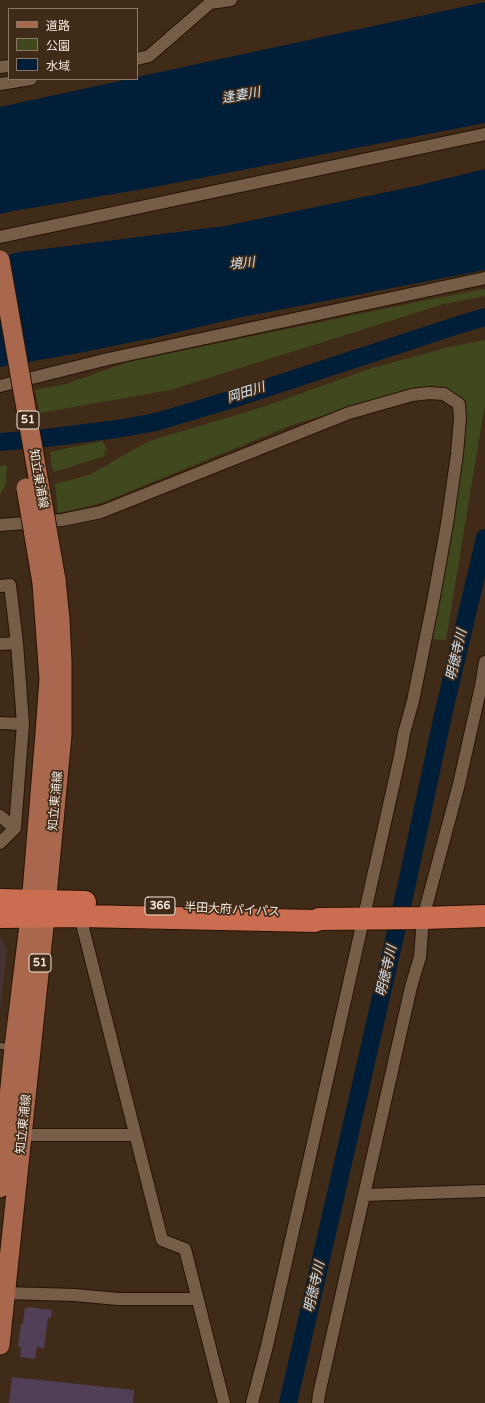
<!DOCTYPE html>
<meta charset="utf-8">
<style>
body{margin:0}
#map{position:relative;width:485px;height:1403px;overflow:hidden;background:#402b18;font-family:"Varela Round","Noto Sans JP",sans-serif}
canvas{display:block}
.legend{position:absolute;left:8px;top:8px;width:130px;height:72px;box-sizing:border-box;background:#402b18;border:1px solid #8a7767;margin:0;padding:5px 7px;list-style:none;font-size:12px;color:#f8eade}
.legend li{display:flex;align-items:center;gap:8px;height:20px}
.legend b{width:20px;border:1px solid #8a7767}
</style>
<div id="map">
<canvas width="485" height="1403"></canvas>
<ul class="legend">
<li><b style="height:5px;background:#a9674d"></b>道路</li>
<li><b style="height:11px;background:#40491e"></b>公園</li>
<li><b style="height:11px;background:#001e38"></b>水域</li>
</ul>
</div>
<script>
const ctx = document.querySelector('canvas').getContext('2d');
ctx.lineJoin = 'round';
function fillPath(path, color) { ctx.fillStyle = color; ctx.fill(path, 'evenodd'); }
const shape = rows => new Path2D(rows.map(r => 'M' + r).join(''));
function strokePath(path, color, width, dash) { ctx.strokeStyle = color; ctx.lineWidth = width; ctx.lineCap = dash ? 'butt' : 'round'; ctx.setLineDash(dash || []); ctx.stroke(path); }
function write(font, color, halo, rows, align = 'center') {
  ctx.font = font + ' "Varela Round","Noto Sans JP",sans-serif'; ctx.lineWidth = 3.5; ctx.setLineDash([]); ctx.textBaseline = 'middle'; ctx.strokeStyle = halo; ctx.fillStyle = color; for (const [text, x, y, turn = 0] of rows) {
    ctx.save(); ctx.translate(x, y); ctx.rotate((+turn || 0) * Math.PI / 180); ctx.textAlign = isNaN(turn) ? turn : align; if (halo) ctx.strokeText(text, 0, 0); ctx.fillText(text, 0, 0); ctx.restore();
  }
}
fillPath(shape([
 [0,936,7,948,0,1015]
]), '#463232');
fillPath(shape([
 [485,289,485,296,444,304,170,390,40,413,35,390,66,384,128,362,427,300],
 [485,340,485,407,483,415,446,640,431,639,459,404,444,394,374,400,292,425,101,503,58,513,55,484,89,475,149,441,263,407,369,369,449,347],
 [102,441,108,450,104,452,105,456,54,472,52,468,50,452],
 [7,465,6,484,0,495,0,466]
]), '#40491e');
fillPath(shape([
 [485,2,485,123,149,188,13,211,0,214,0,107,129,79,137,79,137,77],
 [485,169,485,270,237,318,157,337,79,353,0,367,0,257,20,252,225,226,416,186]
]), '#001e38');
strokePath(shape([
 [0,442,37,439,117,429,156,422,236,398,455,326,485,317],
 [288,1403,406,888,443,715,485,538]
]), '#001e38', 18);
fillPath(shape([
 [29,1307,52,1310,51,1318,48,1318,44,1348,37,1347,35,1359,20,1357,21,1347,18,1347,21,1324,23,1324,25,1308],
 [12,1377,134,1390,133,1403,9,1403]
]), '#503f57');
const lane = shape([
 [0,1046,12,1047]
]);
const street = shape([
 [137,59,149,56,210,3,231,0],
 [0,67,9,66],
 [0,84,31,79],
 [0,237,485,134],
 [0,386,108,359,485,278],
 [0,525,62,520,101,512,349,413,412,395,429,393,444,394,459,404,460,418,457,454,447,524,433,602,413,701,404,733,400,756,308,1165,267,1346,252,1403],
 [0,586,10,585,17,643,23,724,15,828,0,843],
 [0,644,17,643],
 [0,723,23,724],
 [0,816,15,828],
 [80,916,162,1240,185,1249,224,1403],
 [23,1135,135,1135],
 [364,1195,485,1191],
 [5,1293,75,1295,118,1299,197,1299],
 [318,1403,319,1394,411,987,420,957,423,918,459,784,481,686,485,662]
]);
const primary = shape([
 [0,1188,14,1047,30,917,45,733,49,679,42,583],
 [0,1345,45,917,62,735,62,662,60,619,56,580]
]);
const highway = shape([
 [0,900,85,902],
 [0,917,80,916,315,921,319,919,423,918,485,916]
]);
strokePath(lane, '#261302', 8);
strokePath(street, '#261302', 14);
strokePath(primary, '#261302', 21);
strokePath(highway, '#261302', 24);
strokePath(lane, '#755d48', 6);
strokePath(street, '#755d48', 12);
strokePath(primary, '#a9674d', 19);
strokePath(highway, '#cb6d50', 22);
const primaryBridge = shape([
 [0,260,56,580],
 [26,488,42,583]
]);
strokePath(primaryBridge, '#261302', 21, []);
strokePath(primaryBridge, '#a9674d', 19);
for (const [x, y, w] of [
 [28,420,22],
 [160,906,30],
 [40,963,22]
]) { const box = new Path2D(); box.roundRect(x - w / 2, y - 9, w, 18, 3); ctx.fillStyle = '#402b18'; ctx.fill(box); strokePath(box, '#f8eade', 1); }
write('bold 11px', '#f8eade', null, [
 ["51",28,420],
 ["366",160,906],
 ["51",40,963]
]);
write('12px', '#f8eade', '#402b18', [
 ["知立東浦線",38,479,80],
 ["知立東浦線",56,801,-85],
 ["半田大府パイパス",232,910,3],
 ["知立東浦線",24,1124,-84]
]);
write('italic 13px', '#d5e5f4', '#402b18', [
 ["逢妻川",241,96,-10],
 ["境川",242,264,-6],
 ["岡田川",246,393,-18],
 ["明徳寺川",457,655,-77],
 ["明徳寺川",387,971,-77],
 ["明徳寺川",315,1287,-77]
]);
</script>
